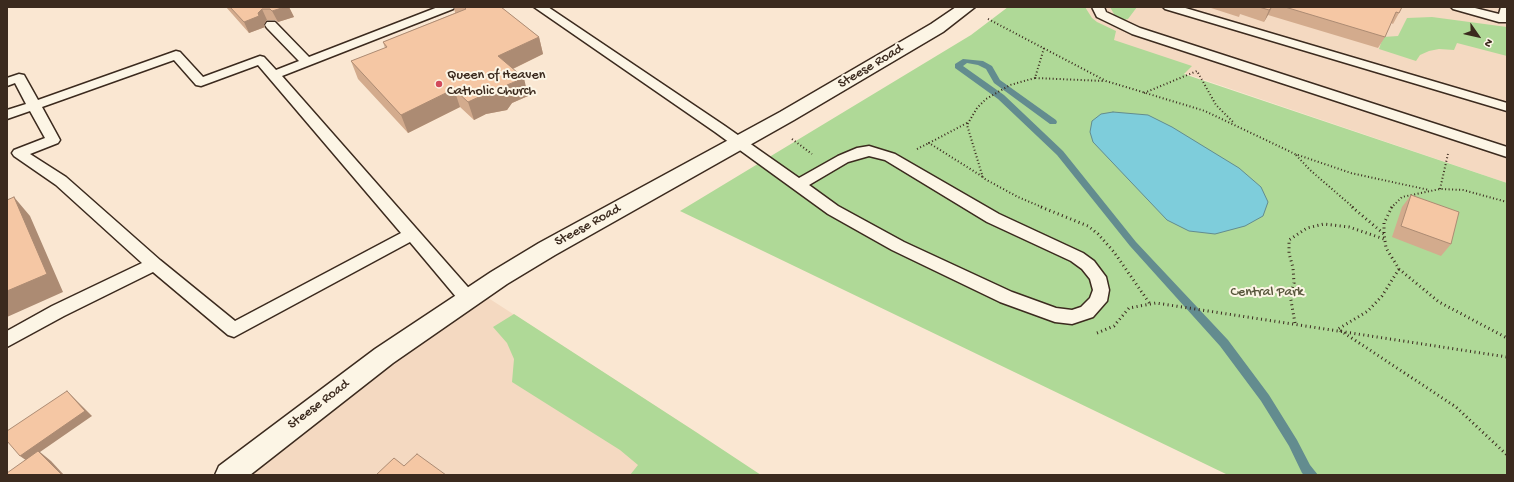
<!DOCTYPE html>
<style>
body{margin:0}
#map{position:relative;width:1514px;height:482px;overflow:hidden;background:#fae7d2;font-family:"Gochi Hand",sans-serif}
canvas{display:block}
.frame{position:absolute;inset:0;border:8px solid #3b2a1e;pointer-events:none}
.north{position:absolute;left:1458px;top:16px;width:40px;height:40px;-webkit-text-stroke:3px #fcf5e5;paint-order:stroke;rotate:124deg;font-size:11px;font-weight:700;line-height:16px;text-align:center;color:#3b2a1e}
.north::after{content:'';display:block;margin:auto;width:14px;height:18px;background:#3b2a1e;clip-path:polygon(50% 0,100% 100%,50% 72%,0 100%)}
</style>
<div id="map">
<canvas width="1514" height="482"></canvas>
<div class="frame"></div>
<div class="north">N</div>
</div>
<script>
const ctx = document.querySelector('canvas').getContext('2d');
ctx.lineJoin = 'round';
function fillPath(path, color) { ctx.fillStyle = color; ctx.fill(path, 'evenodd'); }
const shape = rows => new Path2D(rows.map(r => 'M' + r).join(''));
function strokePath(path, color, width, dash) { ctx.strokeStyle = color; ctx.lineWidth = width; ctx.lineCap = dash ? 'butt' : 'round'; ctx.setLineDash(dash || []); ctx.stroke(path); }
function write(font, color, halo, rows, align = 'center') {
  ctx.font = font + ' "Gochi Hand",sans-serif'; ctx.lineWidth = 4; ctx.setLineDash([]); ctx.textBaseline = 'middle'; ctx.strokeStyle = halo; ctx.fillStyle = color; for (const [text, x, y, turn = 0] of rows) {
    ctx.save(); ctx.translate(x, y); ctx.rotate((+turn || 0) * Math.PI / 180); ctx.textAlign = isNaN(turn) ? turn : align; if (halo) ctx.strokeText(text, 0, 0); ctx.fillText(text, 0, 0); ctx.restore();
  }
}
fillPath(shape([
 [1008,7,1507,7,1507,183,1184,73],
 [479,292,699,434,667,475,229,475]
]), '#f4d9c1');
fillPath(shape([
 [1008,7,1085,7,1092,18,1097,22,1116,31,1114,40,1192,66,1184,74,1507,183,1507,475,1228,475,680,211,971,35],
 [1110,7,1137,7,1128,19,1124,20,1115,16],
 [1432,17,1507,27,1507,56,1457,43,1454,50,1439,49,1429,51,1420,55,1416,61,1379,49,1383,37,1398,36,1407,18],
 [514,314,699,434,761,475,630,475,638,465,620,450,512,382,514,359,507,343,493,327]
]), '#afd997');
const water = shape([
 [1113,112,1148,115,1172,127,1239,168,1261,187,1268,202,1263,216,1245,226,1215,234,1189,231,1167,220,1093,142,1090,132,1092,121,1101,114,1113,112]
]);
fillPath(water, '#7ecddb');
strokePath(water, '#638c8f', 1);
fillPath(shape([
 [963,59,983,61,992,66,1000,80,1056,120,1057,122,1056,124,1050,124,994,83,986,69,978,65,967,63,963,66,1004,95,1063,151,1136,242,1228,340,1269,395,1297,440,1310,465,1318,475,1304,475,1302,473,1289,446,1261,401,1220,346,1130,246,1057,155,998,99,955,68,955,64,963,59]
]), '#638c8f');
const lane = shape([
 [438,7,455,7,453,9,282,76,474,294,477,299,474,304,468,306,462,304,410,242,234,337,228,335,153,272,64,316,7,347,7,331,52,306,142,263,56,185,14,156,12,153,14,150,45,138,30,111,7,119,7,110,26,104,15,83,7,86,7,78,19,74,24,75,38,100,176,51,180,52,203,77,260,56,264,57,276,70,299,61,267,28,265,25,267,22,275,22,309,57,438,7],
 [174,60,196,85,201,86,258,65,401,233,235,321,160,260,66,177,30,154,58,143,60,140,42,107,174,60],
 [534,7,548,7,725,126,799,178,838,156,857,148,869,146,895,154,999,214,1083,253,1094,261,1106,277,1109,290,1107,301,1093,317,1072,324,1055,322,1000,302,892,250,828,214,715,132,534,7],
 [869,156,885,160,987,222,1071,261,1082,269,1090,279,1093,290,1090,298,1081,307,1072,310,1056,308,1012,292,904,242,838,206,809,185,848,162,869,156],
 [1092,7,1104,7,1106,12,1140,28,1507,147,1507,157,1132,34,1097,17,1092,7],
 [1163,7,1182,7,1507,103,1507,111,1165,9,1163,7],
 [1451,7,1471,7,1499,14,1501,7,1507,7,1507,22,1499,22,1453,9,1451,7]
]);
const secondary = shape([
 [956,7,975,7,943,32,794,120,555,255,507,284,393,363,250,475,215,475,219,466,375,349,491,272,539,243,780,112,931,24,956,7]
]);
strokePath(lane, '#3b2a1e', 3);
strokePath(secondary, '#3b2a1e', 3);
strokePath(shape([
 [215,7,224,7],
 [988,19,1106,81,1205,111,1295,154,1351,173,1429,190],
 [1044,48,1035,78,1104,81],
 [1035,78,1010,85,986,99,977,108,967,125,983,178,1018,197,1044,208],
 [1144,93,1197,71,1216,105,1234,123],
 [967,123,929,143,983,177],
 [792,139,812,154],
 [917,149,929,143],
 [1296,155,1310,170,1354,208],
 [1440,189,1448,154],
 [1391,208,1402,197,1440,189,1463,190,1507,202]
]), '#3b2a1e', 2, [1, 2.5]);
strokePath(shape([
 [1041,207,1088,226,1098,234,1114,252,1150,304],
 [1352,207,1384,234],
 [1392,207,1384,223,1384,234,1386,248,1399,269,1439,302,1507,338],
 [1399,269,1382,296,1368,311,1338,329,1456,407,1507,455],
 [1295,323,1290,295,1294,283,1293,268,1289,253,1289,240,1307,228,1324,224,1349,227,1384,239],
 [1097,333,1114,326,1129,308,1156,303,1507,357]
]), '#3b2a1e', 3, [1, 3.5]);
fillPath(lane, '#fcf5e5');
fillPath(secondary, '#fcf5e5');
fillPath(shape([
 [226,7,289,7,294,17,278,22,275,20,267,20,264,24,265,27,249,33],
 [454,7,501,7,539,37,543,54,513,69,528,96,512,103,507,110,486,114,474,120,460,107,408,133,358,79,351,61,385,48,383,42,455,13],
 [1212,7,1402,7,1399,13,1393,24,1391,23,1385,37,1378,48,1268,15,1264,22,1240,14,1239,17,1211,8],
 [1411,195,1451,244,1441,256,1392,237,1402,207]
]), '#d3ab8d');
fillPath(shape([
 [285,7,289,7,294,17,278,22,272,11],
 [1272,7,1268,15,1264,22,1269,10],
 [262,9,267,20,264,24,265,27,249,33,244,22],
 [539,37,543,54,502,74,498,56],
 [524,78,528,96,512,103,507,110,486,114,474,120,468,102],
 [454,89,460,107,408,133,401,115],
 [14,197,30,216,63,292,7,317,7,291],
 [67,391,92,416,40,452,51,461,64,475,62,475,27,461,20,456]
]), '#ac8b73');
const building = shape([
 [230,7,285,7,272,11,270,9,262,9,258,13,259,16,244,22,230,7],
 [464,7,501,7,539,37,498,56,524,78,507,85,502,92,481,96,468,102,454,89,401,115,351,61,387,47,383,42,466,9,464,7],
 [1259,7,1272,7,1269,10,1259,7],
 [1285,7,1402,7,1399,13,1396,12,1385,37,1285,7],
 [1411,195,1459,212,1451,244,1401,226,1411,195],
 [14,197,47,274,7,291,7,200,14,197],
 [67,391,85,411,20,456,7,441,7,431,67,391],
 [38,451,62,475,7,475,7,473,38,451],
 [417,454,446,475,376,475,394,458,404,466,417,454]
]);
fillPath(building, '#f5c7a4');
strokePath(building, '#ac8b73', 1);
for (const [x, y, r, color] of [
 [439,84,4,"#d1495b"]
]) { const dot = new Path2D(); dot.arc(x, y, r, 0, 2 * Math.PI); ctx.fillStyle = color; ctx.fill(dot); strokePath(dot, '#fcf5e5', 1.5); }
write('14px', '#3b2a1e', '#fcf5e5', [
 ["Steese Road",871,67,-31],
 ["Steese Road",588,226,-29],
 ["Steese Road",319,405,-37]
]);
write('14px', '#3b2a1e', '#fcf5e5', [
 ["Queen of Heaven",447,76],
 ["Catholic Church",447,92]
], 'left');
write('14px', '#58563c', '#fcf5e5', [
 ["Central Park",1267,293]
]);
</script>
